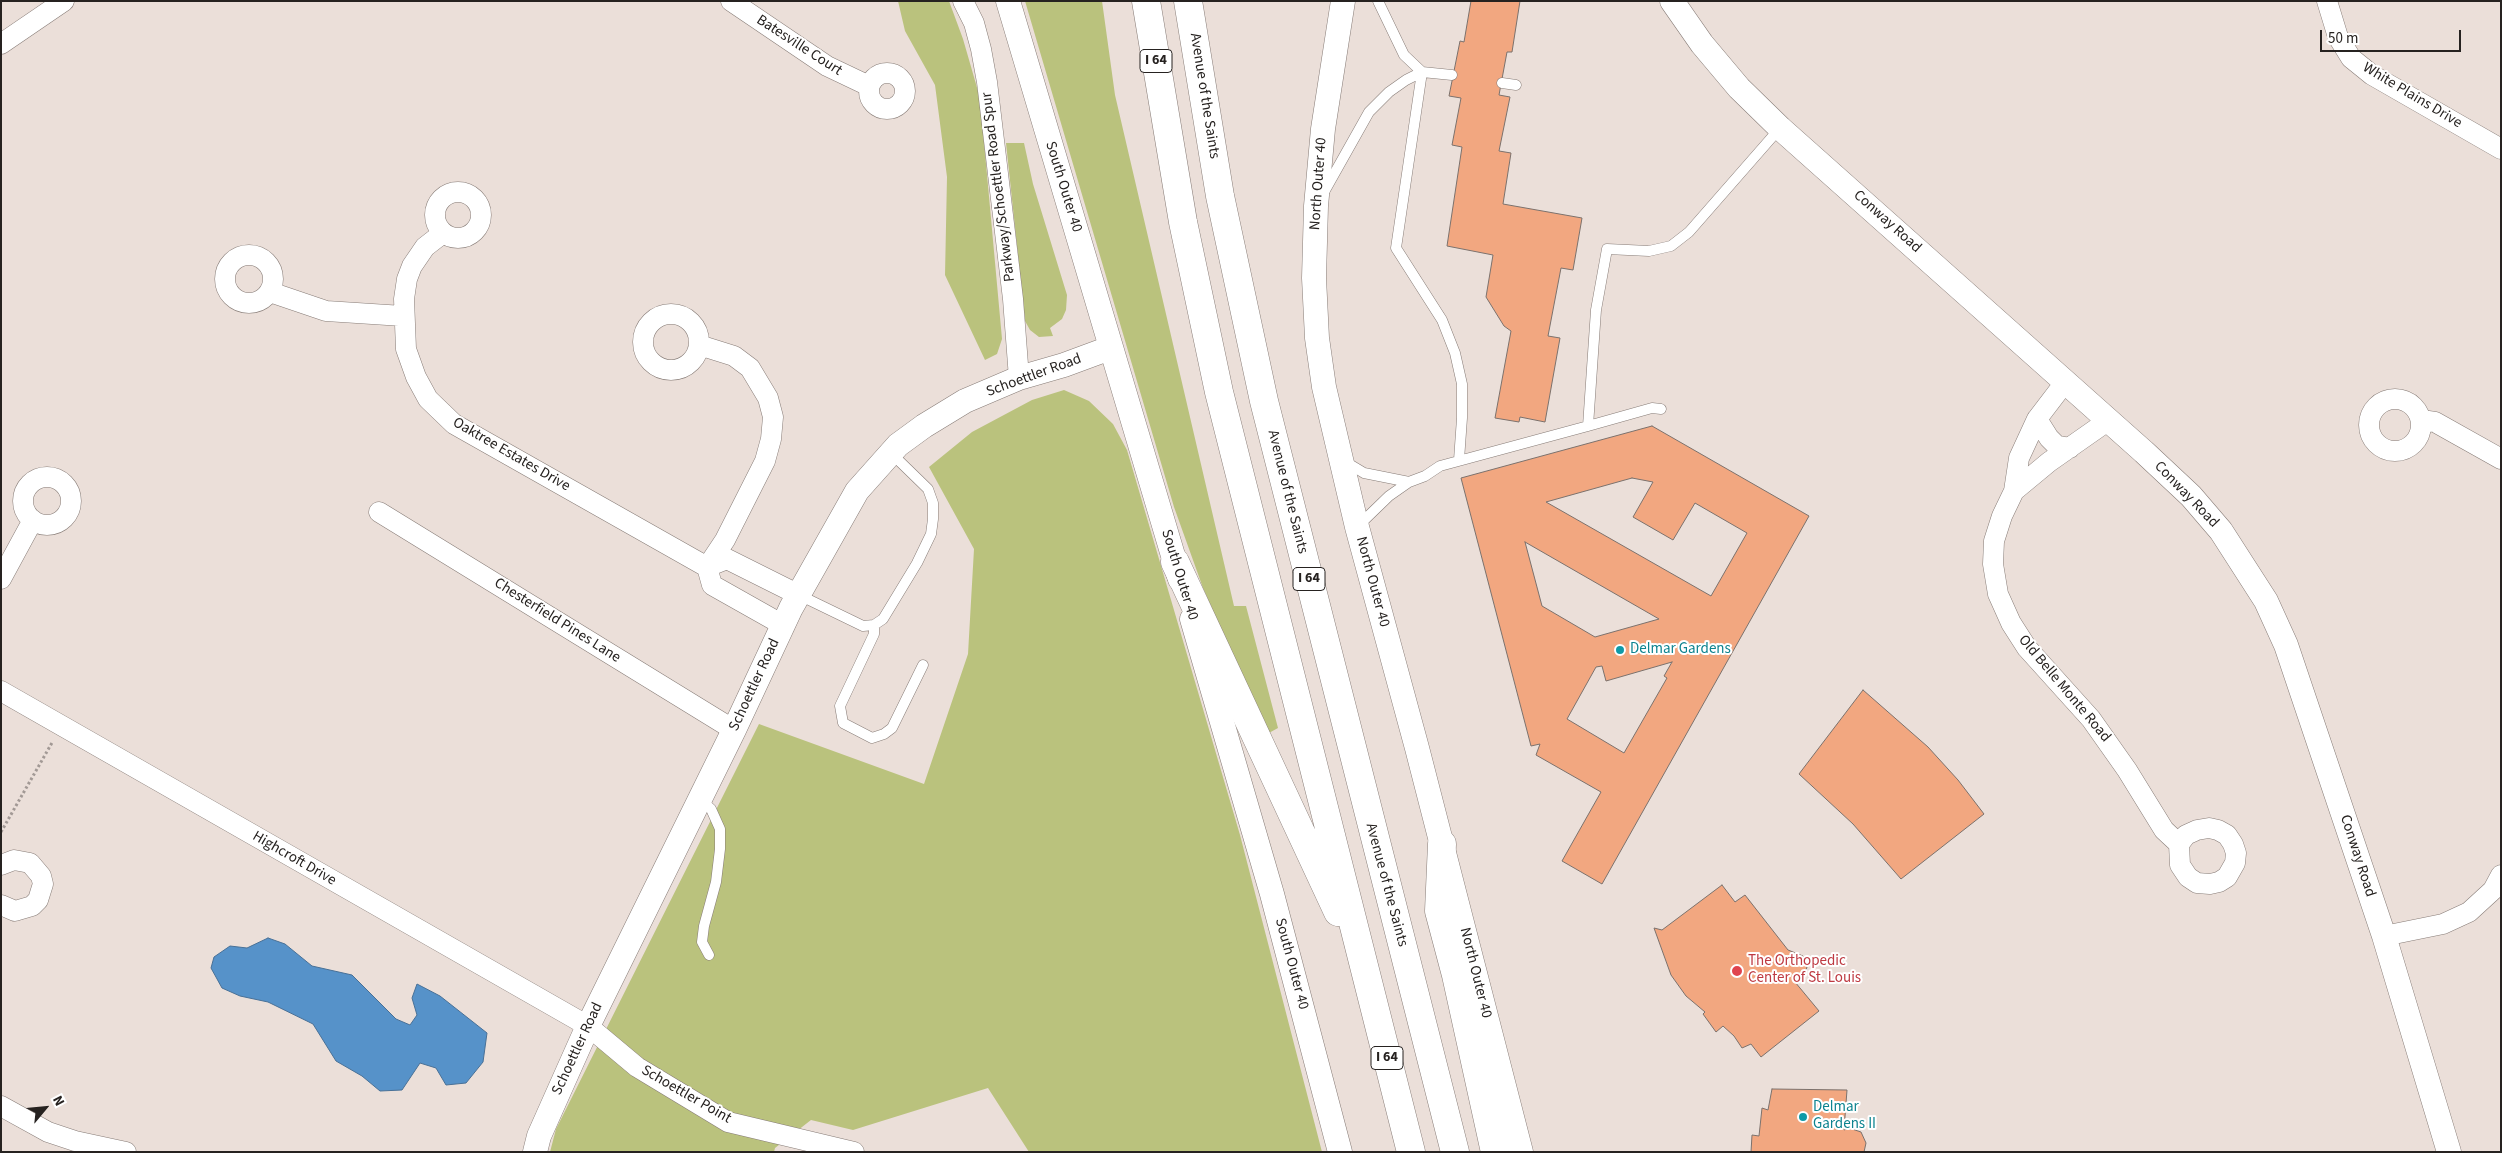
<!DOCTYPE html>
<style>
body{margin:0}
#map{position:relative;width:2502px;height:1153px;overflow:hidden;background:#ebdfd9;font-family:"Source Sans 3",sans-serif}
canvas{display:block}
.frame{position:absolute;inset:0;border:2px solid #262220;pointer-events:none}
.north{position:absolute;left:20px;top:1083px;width:50px;height:50px;-webkit-text-stroke:4px #fff;paint-order:stroke;rotate:62deg;font-size:14px;font-weight:700;line-height:20px;text-align:center;color:#262220}
.north::after{content:'';display:block;margin:auto;width:18px;height:22px;background:#262220;clip-path:polygon(50% 0,100% 100%,50% 72%,0 100%)}
.scale{position:absolute;left:2320px;top:30px;width:141px;height:22px;box-sizing:border-box;border:2px solid #262220;border-top:0;padding-left:6px;font-size:15px;line-height:18px;white-space:nowrap;color:#262220;-webkit-text-stroke:4px #fff;paint-order:stroke}
</style>
<div id="map">
<canvas width="2502" height="1153"></canvas>
<div class="frame"></div>
<div class="north">N</div>
<div class="scale">50 m</div>
</div>
<script>
const ctx = document.querySelector('canvas').getContext('2d');
ctx.lineJoin = 'round';
function fillPath(path, color) { ctx.fillStyle = color; ctx.fill(path, 'evenodd'); }
const shape = rows => new Path2D(rows.map(r => 'M' + r).join(''));
function strokePath(path, color, width, dash) { ctx.strokeStyle = color; ctx.lineWidth = width; ctx.lineCap = dash ? 'butt' : 'round'; ctx.setLineDash(dash || []); ctx.stroke(path); }
function write(font, color, halo, rows, align = 'center') {
  ctx.font = font + ' "Source Sans 3",sans-serif'; ctx.lineWidth = 4; ctx.setLineDash([]); ctx.textBaseline = 'middle'; ctx.strokeStyle = halo; ctx.fillStyle = color; for (const [text, x, y, turn = 0] of rows) {
    ctx.save(); ctx.translate(x, y); ctx.rotate((+turn || 0) * Math.PI / 180); ctx.textAlign = isNaN(turn) ? turn : align; if (halo) ctx.strokeText(text, 0, 0); ctx.fillText(text, 0, 0); ctx.restore();
  }
}
fillPath(shape([
 [898,1,949,1,963,39,980,98,1002,339,997,354,985,360,945,275,947,177,935,85,905,31],
 [1025,1,1102,1,1115,95,1234,606,1246,606,1278,728,1267,734,1203,588,1174,507],
 [1006,143,1024,143,1033,184,1067,295,1066,310,1062,319,1050,328,1053,336,1039,337,1030,330,1025,321],
 [1064,390,1089,401,1113,424,1127,450,1240,835,1322,1152,1029,1152,988,1088,853,1130,811,1120,775,1148,774,1152,550,1152,556,1129,759,724,924,784,968,654,974,549,929,467,972,432,1032,400]
]), '#bac27d');
const water = shape([
 [268,938,285,944,312,966,352,975,396,1019,410,1025,417,1015,412,998,417,984,440,996,487,1033,483,1062,466,1083,446,1085,436,1068,420,1063,402,1090,380,1091,362,1076,336,1061,313,1024,268,1002,240,996,222,988,211,968,214,957,230,946,247,948,268,938]
]);
fillPath(water, '#5692c9');
strokePath(water, '#487096', 1);
const building = shape([
 [1471,1,1520,1,1512,52,1507,52,1499,95,1510,97,1499,151,1511,153,1503,204,1582,218,1573,270,1561,268,1548,336,1560,338,1545,422,1520,417,1519,422,1495,418,1511,331,1504,326,1486,297,1493,255,1447,246,1462,147,1452,145,1461,98,1449,96,1460,41,1464,42,1471,1],
 [1652,426,1809,516,1602,884,1562,861,1601,792,1536,755,1540,744,1531,746,1461,478,1652,426],
 [1632,478,1653,482,1633,517,1673,540,1695,503,1747,533,1711,596,1546,502,1632,478],
 [1525,542,1659,619,1595,637,1542,606,1525,542],
 [1672,662,1664,676,1667,678,1624,753,1567,719,1596,667,1602,666,1606,681,1672,662],
 [1863,690,1928,747,1958,780,1984,814,1901,879,1853,824,1799,774,1863,690],
 [1722,885,1735,902,1745,895,1788,950,1803,956,1807,968,1795,982,1819,1011,1761,1057,1751,1044,1742,1048,1734,1036,1723,1026,1716,1032,1703,1014,1705,1012,1686,996,1671,975,1654,928,1662,930,1722,885],
 [1772,1089,1847,1090,1844,1130,1849,1128,1861,1132,1866,1143,1864,1152,1751,1152,1752,1135,1759,1136,1762,1108,1768,1110,1772,1089]
]);
fillPath(building, '#f2a780');
strokePath(building, '#7b716c', 1);
const service = shape([
 [1378,1,1404,55,1422,72],
 [1422,72,1396,248,1442,320,1455,353,1462,384,1462,418,1459,460],
 [1502,83,1516,85],
 [1324,192,1369,112,1389,92,1406,80,1422,72,1452,75],
 [1661,409,1652,408,1588,426,1596,310,1607,249,1649,251,1671,246,1689,232,1780,128],
 [1344,461,1364,473,1409,482],
 [1358,526,1389,496,1409,482,1425,476,1440,466,1588,426],
 [799,595,863,626,874,625,883,619,917,563,931,534,933,519,933,503,928,489,891,453],
 [874,625,874,634,840,706,843,723,872,738,884,734,892,728,923,665],
 [700,799,711,809,720,829,720,849,716,882,704,926,702,942,709,955]
]);
const minor = shape([
 [731,1,827,66,869,86],
 [963,1,974,23,981,49,987,82,1013,299,1019,378],
 [2327,1,2338,37,2351,58,2372,75,2501,149],
 [1,44,64,1],
 '869 91a18 18 0 1 1 36 0a18 18 0 1 1-36 0Z',
 '435 215a23 23 0 1 1 46 0a23 23 0 1 1-46 0Z',
 [443,233,425,247,412,266,407,279,404,299,406,349,416,377,428,399,454,424,707,567,712,585,783,625],
 '225 279a24 24 0 1 1 48 0a24 24 0 1 1-48 0Z',
 [270,292,326,311,403,316],
 '643 342a28 28 0 1 1 56 0a28 28 0 1 1-56 0Z',
 [699,345,734,356,750,368,768,398,773,417,771,439,765,461,725,540,707,567],
 [2066,381,2037,419,2019,458,2014,491,2002,516,1994,541,1993,564,1998,594,2011,623,2027,648,2091,719,2127,770,2164,830,2179,844,2180,865,2188,877,2197,883,2210,884,2219,882,2227,877,2235,863,2236,853,2233,844,2227,835,2218,830,2209,828,2197,830,2186,835,2179,844],
 '2369 425a26 26 0 1 1 52 0a26 26 0 1 1-52 0Z',
 [2037,419,2049,438,2057,446,2070,448],
 [2421,420,2435,422,2501,459],
 '23 501a24 24 0 1 1 48 0a24 24 0 1 1-48 0Z',
 [2014,491,2049,462,2109,420],
 [379,512,734,730],
 [707,567,727,559,799,595],
 [1,579,33,520],
 [1,691,588,1026,637,1067,728,1122,854,1152],
 [1,865,14,860,30,863,41,876,43,884,38,900,32,906,15,911,1,905],
 [2384,936,2443,924,2469,912,2493,890,2501,875],
 [1,1106,48,1132,75,1141,126,1152]
]);
const tertiary = shape([
 [1008,1,1180,579],
 [1343,1,1323,129,1316,206,1314,278,1317,338,1324,387,1357,527,1417,748,1521,1152],
 [1672,1,1702,44,1739,88,1780,128,2144,452,2191,496,2221,531,2266,601,2286,645,2384,936,2449,1152],
 [1192,619,1272,894,1340,1152],
 [535,1152,539,1136,588,1026,734,730,791,608,857,491,898,445,924,426,965,401,1019,378,1064,365,1110,348]
]);
const motorway = shape([
 [1146,1,1183,222,1219,392,1411,1152],
 [1188,1,1220,196,1264,401,1455,1152],
 [1175,562,1338,912],
 [1442,844,1439,911,1456,975,1495,1152]
]);
strokePath(service, '#877c77', 11);
strokePath(minor, '#877c77', 21);
strokePath(tertiary, '#877c77', 25);
strokePath(motorway, '#877c77', 29);
strokePath(shape([
 [1,832,53,741]
]), '#a29995', 3, [2.5, 2.5]);
strokePath(service, '#fff', 10);
strokePath(minor, '#fff', 20);
strokePath(tertiary, '#fff', 24);
strokePath(motorway, '#fff', 28);
for (const [x, y, r, color] of [
 [1620,650,5,"#0f9aa8"],
 [1737,971,6,"#e0444e"],
 [1803,1117,5,"#0f9aa8"]
]) { const dot = new Path2D(); dot.arc(x, y, r, 0, 2 * Math.PI); ctx.fillStyle = color; ctx.fill(dot); strokePath(dot, '#fff', 2); }
for (const [x, y, w] of [
 [1156,61,32],
 [1309,579,32],
 [1387,1058,32]
]) { const box = new Path2D(); box.roundRect(x - w / 2, y - 11.5, w, 23, 4); ctx.fillStyle = '#fff'; ctx.fill(box); strokePath(box, '#262220', 1); }
write('bold 14px', '#262220', null, [
 ["I 64",1156,61],
 ["I 64",1309,579],
 ["I 64",1387,1058]
]);
write('15px', '#262220', '#fff', [
 ["Batesville Court",799,46,33],
 ["Avenue of the Saints",1204,96,81],
 ["White Plains Drive",2412,96,31],
 ["North Outer 40",1319,184,-86],
 ["Parkway/Schoettler Road Spur",999,187,-97],
 ["South Outer 40",1063,187,73],
 ["Conway Road",1887,222,42],
 ["Schoettler Road",1034,376,-20],
 ["Oaktree Estates Drive",511,455,30],
 ["Avenue of the Saints",1287,492,76],
 ["Conway Road",2186,495,46],
 ["South Outer 40",1179,575,73],
 ["North Outer 40",1372,582,75],
 ["Chesterfield Pines Lane",557,621,32],
 ["Schoettler Road",755,685,-65],
 ["Old Belle Monte Road",2064,689,50],
 ["Conway Road",2357,856,72],
 ["Highcroft Drive",294,859,30],
 ["Avenue of the Saints",1386,885,75],
 ["South Outer 40",1291,964,75],
 ["North Outer 40",1475,973,76],
 ["Schoettler Road",578,1049,-65],
 ["Schoettler Point",686,1095,30]
]);
write('15px', '#0d838f', '#fff', [
 ["Delmar Gardens",1630,650],
 ["Delmar",1813,1108],
 ["Gardens II",1813,1125]
], 'left');
write('15px', '#be3a42', '#fff', [
 ["The Orthopedic",1748,962],
 ["Center of St. Louis",1748,979]
], 'left');
</script>
